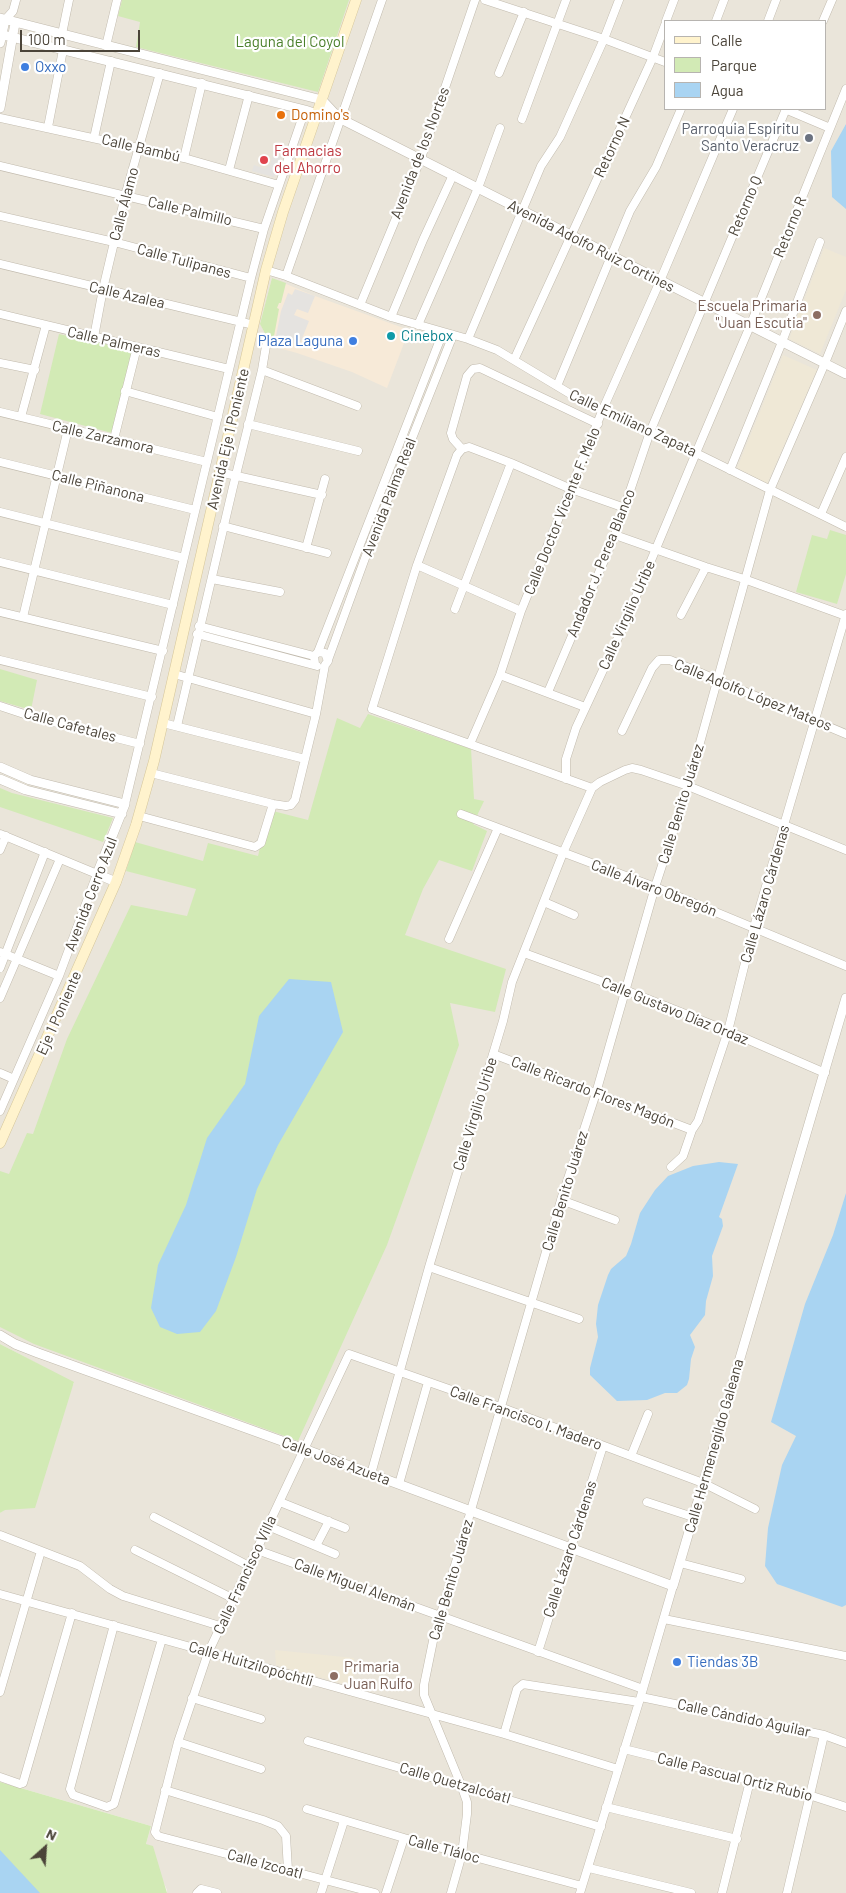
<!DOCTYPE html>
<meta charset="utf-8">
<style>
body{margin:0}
#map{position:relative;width:846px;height:1893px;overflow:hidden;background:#f6f3ec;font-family:Barlow,sans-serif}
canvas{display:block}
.legend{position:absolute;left:664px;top:20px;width:162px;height:90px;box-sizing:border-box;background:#fff;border:1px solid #b7b4b0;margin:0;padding:6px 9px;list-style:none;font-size:15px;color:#4b4439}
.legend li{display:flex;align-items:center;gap:10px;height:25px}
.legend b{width:25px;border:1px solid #b7b4b0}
.north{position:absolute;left:20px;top:1823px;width:50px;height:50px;-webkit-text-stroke:4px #fff;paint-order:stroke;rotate:26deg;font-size:14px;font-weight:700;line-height:20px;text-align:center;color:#4b4439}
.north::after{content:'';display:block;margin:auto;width:18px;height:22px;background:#4b4439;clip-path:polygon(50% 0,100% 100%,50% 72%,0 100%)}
.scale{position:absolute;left:20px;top:30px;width:120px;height:22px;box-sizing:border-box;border:2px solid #4b4439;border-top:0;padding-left:6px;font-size:15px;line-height:18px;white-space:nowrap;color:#4b4439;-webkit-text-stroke:4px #fff;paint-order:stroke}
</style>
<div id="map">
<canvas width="846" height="1893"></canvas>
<ul class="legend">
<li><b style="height:6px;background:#fff3cd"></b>Calle</li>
<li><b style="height:14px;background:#d2eab5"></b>Parque</li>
<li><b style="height:14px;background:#a9d4f2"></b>Agua</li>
</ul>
<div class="north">N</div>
<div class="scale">100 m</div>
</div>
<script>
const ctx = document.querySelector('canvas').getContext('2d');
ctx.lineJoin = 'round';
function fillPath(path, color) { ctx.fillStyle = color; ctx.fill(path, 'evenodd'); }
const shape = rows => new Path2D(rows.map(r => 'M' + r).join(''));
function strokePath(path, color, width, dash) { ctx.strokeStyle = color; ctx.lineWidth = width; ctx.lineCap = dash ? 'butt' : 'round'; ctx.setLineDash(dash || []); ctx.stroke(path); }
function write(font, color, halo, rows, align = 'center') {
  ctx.font = font + ' Barlow,sans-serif'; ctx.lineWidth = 4.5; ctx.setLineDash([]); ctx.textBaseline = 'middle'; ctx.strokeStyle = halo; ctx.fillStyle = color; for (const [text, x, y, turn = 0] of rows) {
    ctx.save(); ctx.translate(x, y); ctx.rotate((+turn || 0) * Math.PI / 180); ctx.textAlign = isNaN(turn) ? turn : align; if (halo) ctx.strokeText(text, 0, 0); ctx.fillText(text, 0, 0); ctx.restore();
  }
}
fillPath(shape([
 [0,0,846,0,846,1893,167,1893,167,1890,146,1844,151,1826,0,1782,0,1513,4,1510,74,1383,0,1344],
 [665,21,825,21,825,109,665,109]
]), '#eae5da');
fillPath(shape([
 [272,278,315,296,409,330,387,388,352,372,297,353,268,345,269,341,260,324]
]), '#f7ead8');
fillPath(shape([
 [824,248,846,257,846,290,820,354,789,339],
 [783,355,817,370,767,484,737,468],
 [275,1650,354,1658,354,1687,276,1665]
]), '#efe8d6');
fillPath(shape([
 [122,0,349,0,318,92,136,47,140,22,118,16],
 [272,278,286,283,281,303,279,303,277,308,279,309,272,347,268,345,269,341,260,324],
 [59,334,132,350,112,433,40,414],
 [830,530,846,535,846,574,837,604,796,592,812,535,827,539],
 [0,669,37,680,31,710,0,701],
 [368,714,471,749,474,799,484,801,473,824,487,831,472,871,439,860,423,889,405,935,506,969,495,1012,450,1003,459,1045,387,1245,298,1441,34,1344,0,1327,0,1171,9,1174,27,1133,33,1134,67,1039,131,905,187,916,196,889,126,871,135,842,203,861,208,843,258,856,269,810,308,820,337,718,360,728],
 [0,788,12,793,113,818,103,842,0,807],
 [0,1344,74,1382,35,1508,5,1510,0,1513],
 [0,1782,151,1826,146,1844,153,1846,167,1893,0,1893]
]), '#d2eab5');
fillPath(shape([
 [273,155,281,156,274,177,252,171,254,165,265,169,270,165],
 [295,289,315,296,308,313,297,309,294,315,309,321,299,346,290,342,291,339,276,336,281,311,288,293,292,295]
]), '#e5e3e0');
fillPath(shape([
 [846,124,846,209,832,197,831,151],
 [289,979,331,982,343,1032,278,1145,257,1189,236,1257,216,1311,200,1332,177,1334,160,1327,151,1308,158,1265,186,1205,207,1138,245,1084,259,1016],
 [719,1162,738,1164,719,1217,722,1219,723,1226,712,1256,713,1276,706,1301,705,1315,690,1335,695,1347,691,1359,689,1379,687,1385,677,1393,665,1393,647,1400,617,1401,590,1375,590,1368,598,1337,596,1324,598,1305,608,1275,611,1269,626,1256,631,1244,640,1213,655,1190,668,1176,693,1166],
 [846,1193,846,1605,842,1607,777,1584,765,1566,768,1528,782,1465,796,1436,771,1422,805,1304,833,1235],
 [0,1850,40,1893,0,1893]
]), '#a9d4f2');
const minor = shape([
 [485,0,604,39,665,62],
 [5,20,13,11,16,0],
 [666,21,674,0],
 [716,21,724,0],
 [768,21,776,0],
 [823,21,832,0],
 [62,34,69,0],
 [106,46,117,0],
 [499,73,524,12],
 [785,109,830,128],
 [0,118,184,158,279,185],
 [522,119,566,0],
 [48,127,63,50],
 [94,138,111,61],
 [184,158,202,83],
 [0,166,264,229],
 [229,170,249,95],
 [0,216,114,242,251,278],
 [0,264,254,325],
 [266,270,286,276,391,317,468,339,497,350,582,401,696,453,846,527],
 [286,276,382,0],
 [360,305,421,158,475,0],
 [0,314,229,369],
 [391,317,423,240,453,175],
 [418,325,478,188,500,128],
 [94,337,103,289,125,196,160,73],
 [468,339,541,166,560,137,604,39,619,0],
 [514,360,653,57,665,25],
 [0,363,35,370],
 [262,370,357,406],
 [557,386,630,211,656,167,681,109],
 [125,391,218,417],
 [0,412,207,462],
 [21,417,46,325],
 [248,424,358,451],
 [114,439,137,347],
 [462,449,457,455,417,565,372,709,592,788],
 [462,449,453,439,451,433,467,376,473,369,480,368,598,424],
 [462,449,469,447,511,463,571,489,625,508],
 [0,462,195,510],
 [730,470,782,342,820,242],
 [219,472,322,495],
 [0,512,184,558],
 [821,514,846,457],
 [223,526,327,553],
 [615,535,706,567,744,579,846,616],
 [306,548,325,479],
 [0,562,173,605],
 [417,565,521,611],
 [212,579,280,592],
 [455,609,511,463],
 [0,612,163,651],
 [681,615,706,567],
 [23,617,68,429],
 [199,626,314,656],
 [197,634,317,666],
 [0,660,152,697],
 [328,660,372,539,453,335],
 [315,664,314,656,318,652,443,332],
 [174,674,316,714],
 [500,675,585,707],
 [548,692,615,535,650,432,786,109],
 [0,706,30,716,140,744],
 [163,723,305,759],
 [177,726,233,487,262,370,266,346],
 [622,731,652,668,659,660,670,660,846,734],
 [470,744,500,675,521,611,603,409,660,281,733,109],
 [151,773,273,804,286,806,291,805,295,800,305,759,316,714,325,665,328,661,325,653,318,652],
 [566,779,566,759,576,728,624,625,696,453,750,326,846,89],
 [125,804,251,278,264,229,305,110],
 [461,814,655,887,846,966],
 [139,816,255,847,261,843,273,804],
 [0,834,97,874,59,976,0,1111],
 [0,850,6,836],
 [544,902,574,915],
 [449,939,498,828],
 [0,952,59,976],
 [524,953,625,990,728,1031,825,1073],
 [0,968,45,852],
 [0,998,60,859],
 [493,1054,692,1130],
 [0,1073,14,1079],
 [671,1167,683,1156,692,1130,698,1121,728,1031,754,927,846,614],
 [561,1200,615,1220],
 [429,1267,579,1319],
 [631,1456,648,1414],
 [371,1474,429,1267,503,1021,512,982,563,853,592,788,600,782,625,770,632,768,641,770,688,786,846,850],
 [399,1484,428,1382],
 [280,1502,345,1528],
 [647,1502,693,1517],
 [154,1517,249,1566],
 [268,1526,335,1554],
 [0,1535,80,1566,110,1589,123,1596,220,1626],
 [316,1546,329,1521],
 [135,1550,234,1599],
 [257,1550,643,1689],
 [680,1563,741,1579],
 [0,1594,504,1734,618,1769],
 [664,1619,846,1656],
 [114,1625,70,1789,73,1795,107,1807,114,1804,162,1639],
 [538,1652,603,1446],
 [0,1692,41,1551],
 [641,1697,824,1735,846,1743],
 [192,1698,261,1719],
 [504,1734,517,1689,523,1684,639,1702],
 [308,1741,601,1827],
 [178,1742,261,1769],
 [624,1749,809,1795,846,1807],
 [0,1777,20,1784,23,1783,72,1613],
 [165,1790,263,1820,278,1826,286,1836,288,1870],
 [606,1807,737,1839],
 [307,1809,404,1838,582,1886],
 [589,1868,691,1893],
 [197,1893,201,1889,217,1893],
 [321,1893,344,1821],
 [375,1893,158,1836,155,1832,178,1742,208,1653,349,1354,500,1407,703,1483,755,1509],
 [386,1893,404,1838],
 [451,1893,462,1854,467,1814,467,1802,461,1785,424,1695,424,1685,433,1641,561,1200,596,1093,655,887,688,786,770,490,825,363,846,311],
 [580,1893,643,1689,673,1586],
 [722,1893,750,1781],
 [787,1893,824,1735]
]);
const tertiary = shape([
 [0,18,322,100,337,116,341,119,846,374],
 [0,34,305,110,317,114,337,116],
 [0,43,5,20],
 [0,108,15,23],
 [0,767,30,780,125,804,97,874,116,882],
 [0,779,26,790,122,814],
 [0,1335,15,1344,38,1353,304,1449,673,1586,846,998]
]);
const secondary = shape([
 [0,1143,116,882,136,825,154,761,266,270,283,212,356,0]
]);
strokePath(minor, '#c2bbae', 9);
strokePath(tertiary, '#c2bbae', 10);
strokePath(secondary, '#d6c79b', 11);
strokePath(minor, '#fff', 8);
strokePath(tertiary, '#fff', 9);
strokePath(secondary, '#fff3cd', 10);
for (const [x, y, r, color] of [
 [25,67,5,"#3f7fe0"],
 [281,115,5,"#e8710a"],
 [809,138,5,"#6b7280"],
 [264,160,5,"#e0444e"],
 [817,315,5,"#8d6e63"],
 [391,336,5,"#0f9aa8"],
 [353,341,5,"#3f7fe0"],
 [677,1662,5,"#3f7fe0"],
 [334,1676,5,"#8d6e63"]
]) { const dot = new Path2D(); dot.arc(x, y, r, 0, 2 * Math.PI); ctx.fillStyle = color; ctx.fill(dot); strokePath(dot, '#fff', 2); }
write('15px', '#4a7f2a', '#fff', [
 ["Laguna del Coyol",290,42]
]);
write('15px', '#366cbe', '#fff', [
 ["Oxxo",35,67],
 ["Plaza Laguna",343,341,"right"],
 ["Tiendas 3B",687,1662]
], 'left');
write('15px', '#c56008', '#fff', [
 ["Domino's",291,115]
], 'left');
write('15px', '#5b616d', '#fff', [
 ["Parroquia Espiritu",799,129],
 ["Santo Veracruz",799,146]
], 'right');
write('15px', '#4b4439', '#fff', [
 ["Retorno N",612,147,-65],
 ["Calle Bambú",141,148,13],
 ["Avenida de los Nortes",420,153,-69],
 ["Calle Álamo",124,204,-75],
 ["Retorno Q",745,206,-67],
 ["Calle Palmillo",190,211,13],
 ["Retorno R",790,227,-68],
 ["Avenida Adolfo Ruiz Cortines",591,246,27],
 ["Calle Tulipanes",184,261,15],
 ["Calle Azalea",127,295,13],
 ["Calle Palmeras",114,342,13],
 ["Calle Emiliano Zapata",633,423,25],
 ["Calle Zarzamora",103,437,13],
 ["Avenida Eje 1 Poniente",228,439,-77],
 ["Calle Piñanona",98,486,14],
 ["Avenida Palma Real",389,497,-69],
 ["Calle Doctor Vicente F. Melo",562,511,-68],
 ["Andador J. Perea Blanco",601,563,-68],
 ["Calle Virgilio Uribe",627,615,-66],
 ["Calle Adolfo López Mateos",753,695,22],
 ["Calle Cafetales",70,725,15],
 ["Calle Benito Juárez",681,804,-73],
 ["Calle Álvaro Obregón",654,888,21],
 ["Avenida Cerro Azul",91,894,-69],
 ["Calle Lázaro Cárdenas",765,894,-74],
 ["Calle Gustavo Díaz Ordaz",675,1011,22],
 ["Eje 1 Poniente",59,1013,-66],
 ["Calle Ricardo Flores Magón",593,1092,21],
 ["Calle Virgilio Uribe",475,1114,-73],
 ["Calle Benito Juárez",565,1191,-73],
 ["Calle Francisco I. Madero",526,1418,20],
 ["Calle Hermenegildo Galeana",714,1446,-74],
 ["Calle José Azueta",336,1461,20],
 ["Calle Lázaro Cárdenas",570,1549,-72],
 ["Calle Francisco Villa",245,1575,-65],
 ["Calle Benito Juárez",451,1580,-74],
 ["Calle Miguel Alemán",355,1585,20],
 ["Calle Huitzilopóchtli",251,1664,16],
 ["Calle Cándido Aguilar",744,1718,12],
 ["Calle Pascual Ortiz Rubio",735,1777,14],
 ["Calle Quetzalcóatl",455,1783,16],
 ["Calle Tláloc",444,1849,15],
 ["Calle Izcoatl",265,1864,15]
]);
write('15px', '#be3a42', '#fff', [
 ["Farmacias",274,151],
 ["del Ahorro",274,168]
], 'left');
write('15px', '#785e54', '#fff', [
 ["Escuela Primaria",807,306],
 ["\"Juan Escutia\"",807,323],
 ["Primaria",344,1667,"left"],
 ["Juan Rulfo",344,1684,"left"]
], 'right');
write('15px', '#0d838f', '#fff', [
 ["Cinebox",401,336]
], 'left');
</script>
